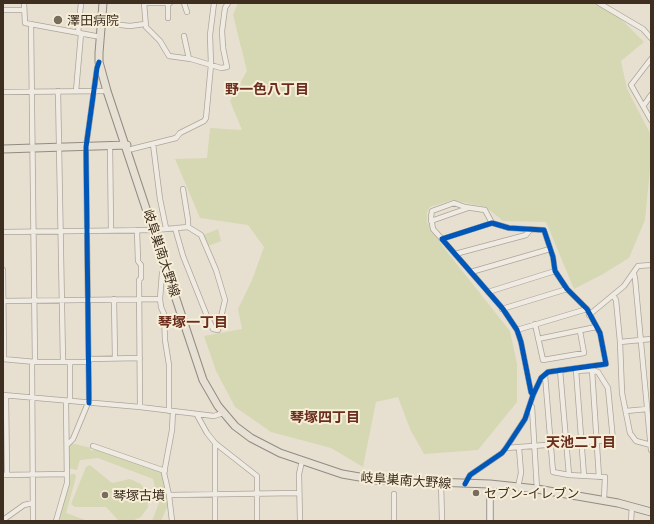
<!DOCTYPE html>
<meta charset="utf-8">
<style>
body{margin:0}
#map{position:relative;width:654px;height:524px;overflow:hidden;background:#e7e0d1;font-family:Georgia,serif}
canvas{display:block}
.frame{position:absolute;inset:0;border:4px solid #3d2e20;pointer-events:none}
</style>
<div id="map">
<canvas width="654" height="524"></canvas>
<div class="frame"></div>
</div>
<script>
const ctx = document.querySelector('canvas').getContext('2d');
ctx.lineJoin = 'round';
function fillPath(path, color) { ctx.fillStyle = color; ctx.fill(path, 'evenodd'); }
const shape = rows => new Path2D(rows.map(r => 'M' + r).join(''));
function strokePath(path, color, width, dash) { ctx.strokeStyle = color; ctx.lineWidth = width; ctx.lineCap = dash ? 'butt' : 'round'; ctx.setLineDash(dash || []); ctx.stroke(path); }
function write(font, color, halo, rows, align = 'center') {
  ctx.font = font + ' Georgia,"Noto Sans JP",serif'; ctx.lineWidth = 4; ctx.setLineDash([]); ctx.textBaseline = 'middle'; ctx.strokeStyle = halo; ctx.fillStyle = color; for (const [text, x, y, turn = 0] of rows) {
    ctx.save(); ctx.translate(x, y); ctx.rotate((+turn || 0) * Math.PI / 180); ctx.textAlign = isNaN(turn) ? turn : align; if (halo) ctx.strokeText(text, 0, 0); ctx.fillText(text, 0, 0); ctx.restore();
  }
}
fillPath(shape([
 [238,3,605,3,644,42,621,61,627,89,651,135,651,159,645,220,629,258,603,274,574,289,546,222,503,221,486,207,452,200,430,207,427,212,427,222,444,248,510,331,517,364,517,402,478,450,424,454,410,429,398,397,376,402,363,467,331,448,271,432,235,407,216,371,204,336,242,329,238,309,252,280,264,247,248,225,200,218,175,159,207,158,210,128,242,130,230,101,247,71,233,15],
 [218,229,221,241,208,246,203,235],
 [71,443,91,448,90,451,97,449,161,472,168,505,161,521,152,521,159,503,153,479,98,458,80,460,77,470,68,468,69,445],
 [90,465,112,483,130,479,141,484,148,495,148,507,141,517,132,521,118,520,106,507,75,507,71,504,86,467],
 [71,474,75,474,76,477,66,513,88,521,65,521,59,519,59,510]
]), '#d6d7b3');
const minor = shape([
 [24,3,25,23,101,37],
 [144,3,146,27,160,41,169,56,191,59,221,68,227,67,223,48,222,31,225,8,228,3],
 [144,3,170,3],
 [184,3,187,12],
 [599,3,643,29,651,38],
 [3,10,24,10],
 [168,18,168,3],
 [102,23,130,26,145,24],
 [31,24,35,362],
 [78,33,81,3],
 [184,36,189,59],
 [651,59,631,85,651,120],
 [58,91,63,362],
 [76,91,81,34],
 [3,92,107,91],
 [644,105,651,95],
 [153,144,160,199,166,228],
 [110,146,111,231],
 [128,150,176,138,180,133,204,121,206,118,211,65,210,35,214,3],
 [431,221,468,208],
 [175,228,183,256,207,316,213,329,218,330,225,300,216,270,201,235,188,227,188,220,183,189],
 [137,230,138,261,141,265,141,278,139,280,140,407],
 [3,232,155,230,188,227],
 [442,239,433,229,431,217,432,211,454,203,465,207,485,210,492,223],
 [455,254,526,235,530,230],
 [167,269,162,273,160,299,161,307,164,314,165,340,169,365,169,411],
 [3,270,4,359],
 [471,272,550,249],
 [634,274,635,278,651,450],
 [488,292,555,271],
 [613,295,616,300,620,342,622,393,630,433,636,441,651,445],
 [114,299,115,358],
 [3,301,160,299],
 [502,309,567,289],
 [589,315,624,286,638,266,651,265],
 [535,324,543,360,584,353,580,331],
 [517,330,587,309],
 [538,339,596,327],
 [620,342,651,339],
 [3,359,35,362,89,362],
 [89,359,140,358],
 [32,362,33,521],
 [70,362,70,401],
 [560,370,569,475,605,477,604,500],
 [576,370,584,476],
 [576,371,592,370,599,477],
 [545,375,553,472,569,475],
 [3,395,140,407,214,416,223,413],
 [6,396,7,475],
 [89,403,86,147,97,68,99,62],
 [530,406,532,407,537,489],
 [626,411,647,409],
 [197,415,207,433,215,443,257,476,257,521],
 [215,443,215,521],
 [67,445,73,439,88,403],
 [93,446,165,471],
 [506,448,613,440,608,388,598,372,592,370],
 [3,475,67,474],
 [441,482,442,521],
 [465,484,470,475,502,453,506,448,525,419,533,395,541,378,548,372,606,364,600,333,587,309,567,289,555,271,553,257,544,230,509,228,492,223,442,239,503,309,517,330,521,342,531,392,533,395],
 [518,487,521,473,519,448],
 [394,494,394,521],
 [169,495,299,493],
 [3,520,24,505,33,503],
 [56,521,67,483,66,401],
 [172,521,169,495,164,473,172,430,173,411],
 [300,521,299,474,302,461],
 [631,521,632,506]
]);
const tertiary = shape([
 [490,484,490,521]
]);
const primary = shape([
 [103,3,99,53,99,62,107,91,203,380,218,406,235,426,251,438,280,453,342,474,377,480,490,484,537,489,618,503,651,512],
 [3,149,127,145]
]);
strokePath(minor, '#ada599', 6);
strokePath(tertiary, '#ada599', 8);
strokePath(primary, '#928b80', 9);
strokePath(minor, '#efebe3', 4.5);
strokePath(tertiary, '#efebe3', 5.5);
strokePath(primary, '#e6e1d4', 7);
strokePath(shape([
 [89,403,86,147,97,68,99,62],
 [465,484,470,475,502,453,506,448,525,419,533,395,541,378,548,372,606,364,600,333,587,309,567,289,555,271,553,257,544,230,509,228,492,223,442,239,503,309,517,330,521,342,531,392,533,395]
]), '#0057b8', 5);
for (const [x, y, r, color] of [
 [58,20,5,"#786c5e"],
 [476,493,4,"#786c5e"],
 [105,495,4,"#786c5e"]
]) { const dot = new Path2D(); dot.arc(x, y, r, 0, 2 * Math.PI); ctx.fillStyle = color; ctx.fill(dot); strokePath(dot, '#f7eed8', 1.5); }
write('13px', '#3d2e20', '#f7eed8', [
 ["澤田病院",67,20],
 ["セブン-イレブン",484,493],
 ["琴塚古墳",113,495]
], 'left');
write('13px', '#3d2e20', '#f7eed8', [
 ["岐阜巣南大野線",162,253,72],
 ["岐阜巣南大野線",406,480,4]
]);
write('bold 14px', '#6b2e1e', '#f7eed8', [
 ["野一色八丁目",267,89],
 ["琴塚一丁目",193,322],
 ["琴塚四丁目",325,417],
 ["天池二丁目",581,442]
]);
</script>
